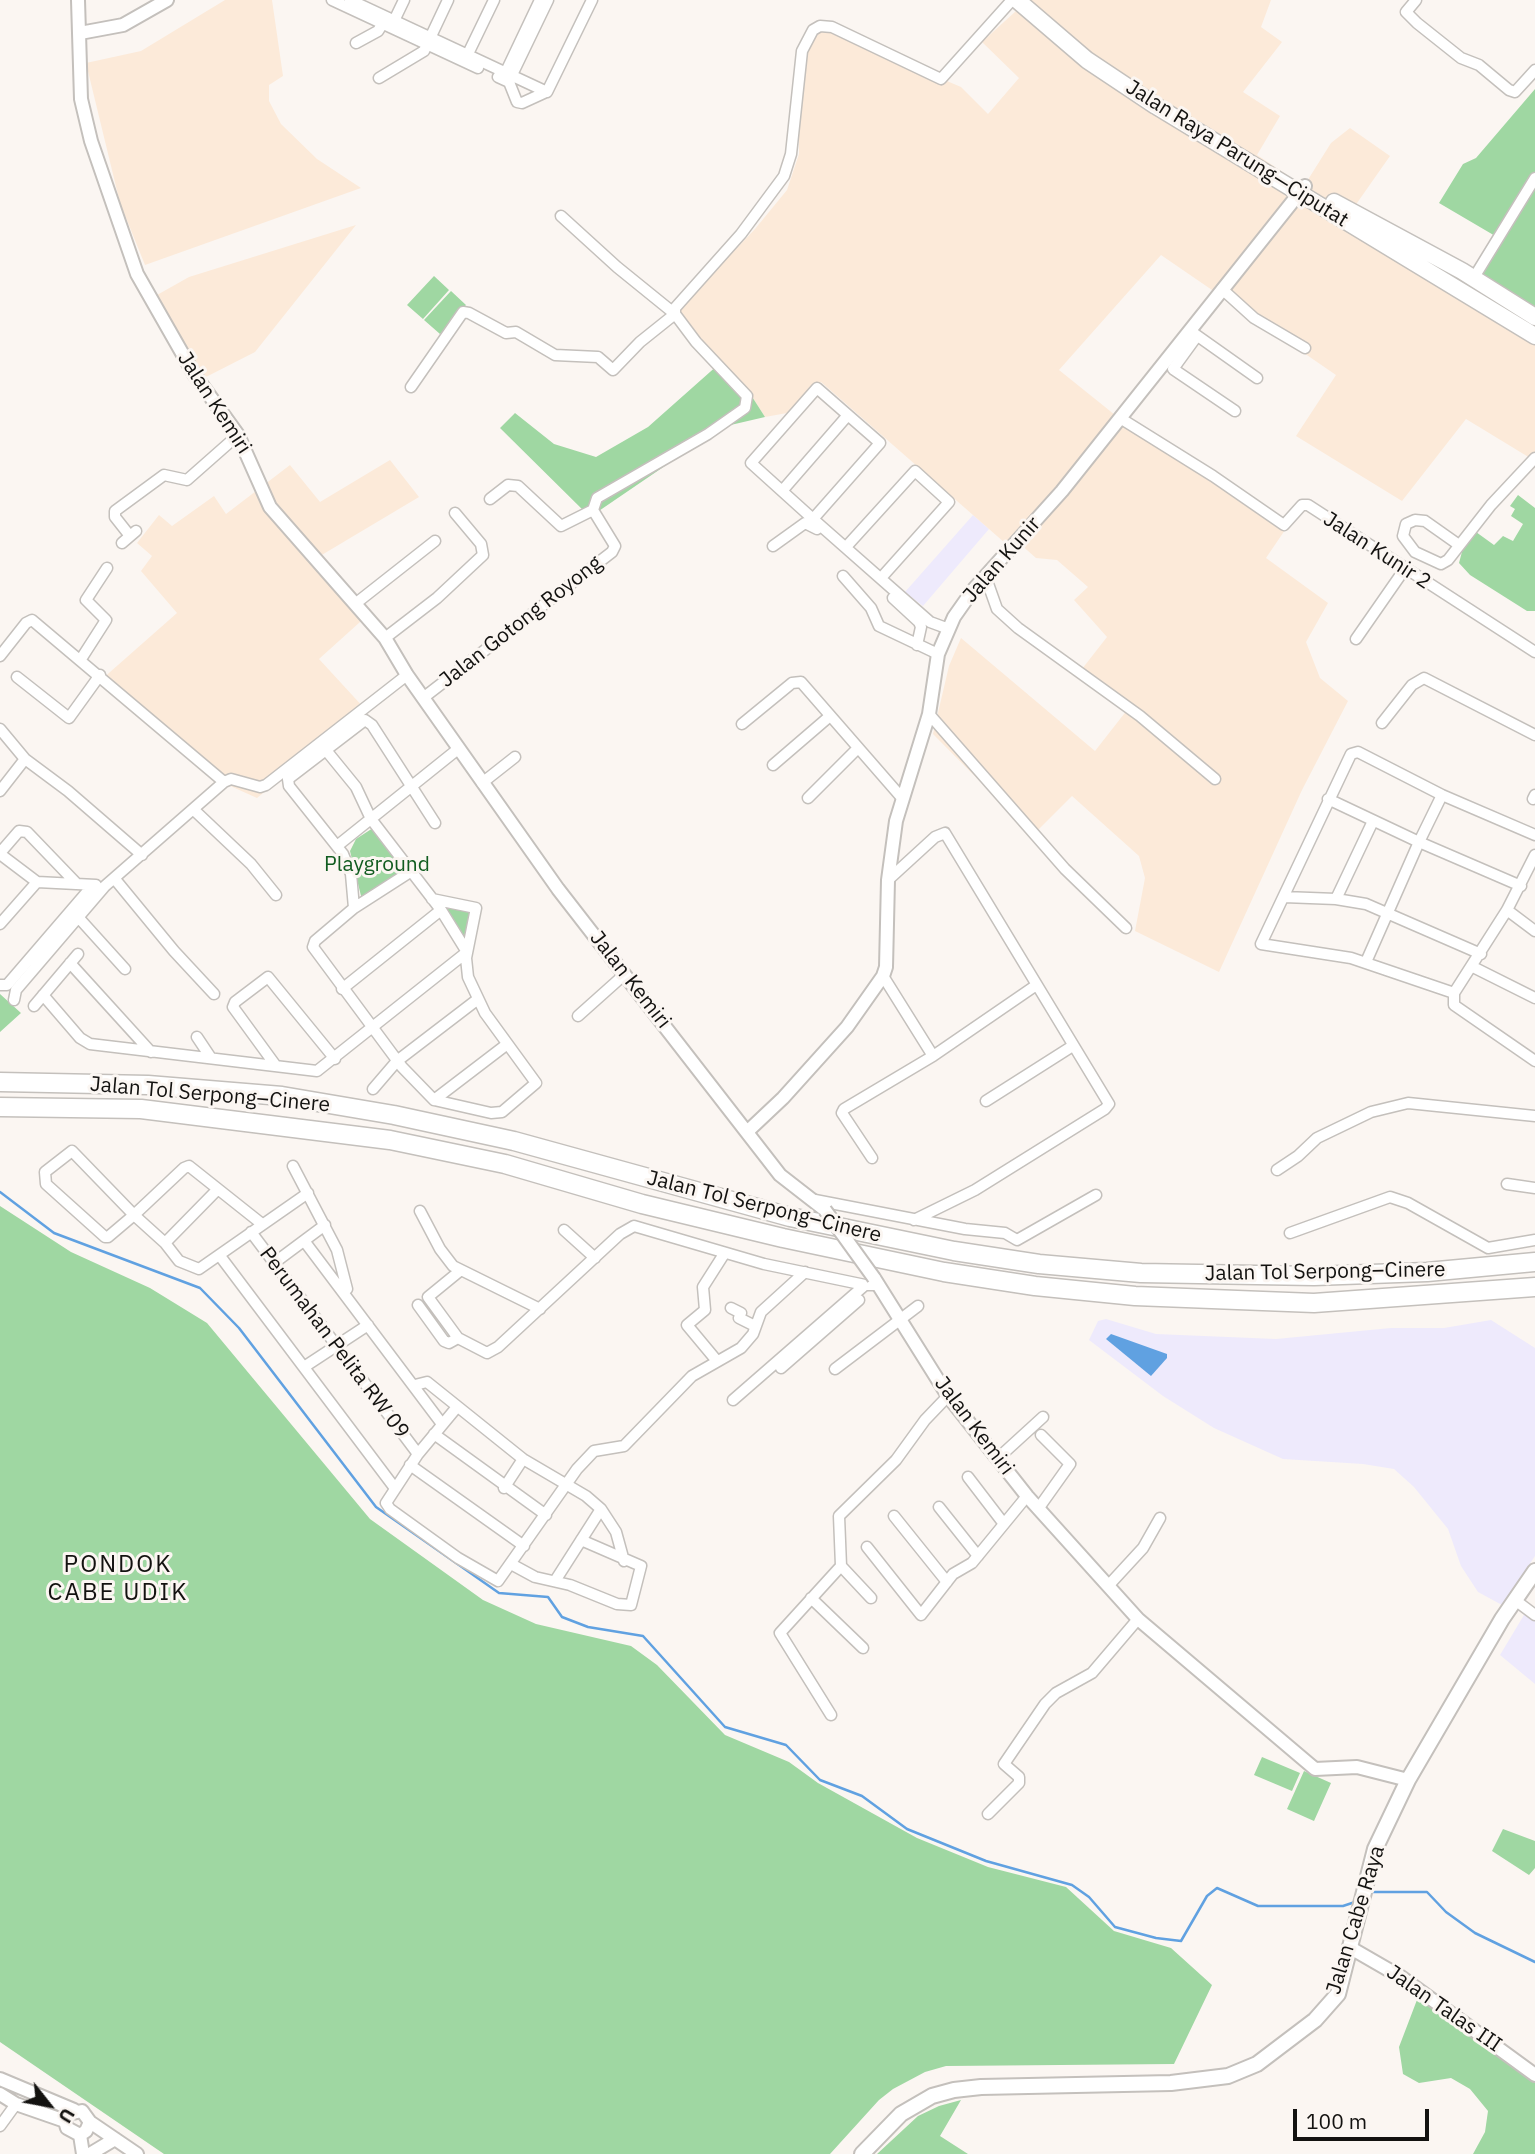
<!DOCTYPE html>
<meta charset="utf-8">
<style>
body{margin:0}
#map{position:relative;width:1535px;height:2154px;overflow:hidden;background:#fbf6f2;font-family:"IBM Plex Sans",sans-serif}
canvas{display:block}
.north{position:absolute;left:14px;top:2070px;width:70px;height:70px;-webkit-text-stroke:5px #fbf6f2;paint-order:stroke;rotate:121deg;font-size:19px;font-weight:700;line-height:28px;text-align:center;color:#131210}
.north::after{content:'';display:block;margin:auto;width:24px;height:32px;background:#131210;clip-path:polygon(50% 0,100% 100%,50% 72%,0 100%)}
.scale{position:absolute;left:1293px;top:2109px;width:136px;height:32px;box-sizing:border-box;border:4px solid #131210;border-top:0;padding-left:9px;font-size:21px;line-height:24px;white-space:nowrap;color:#131210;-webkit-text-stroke:5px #fbf6f2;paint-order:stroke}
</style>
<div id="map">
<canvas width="1535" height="2154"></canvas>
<div class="north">U</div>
<div class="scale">100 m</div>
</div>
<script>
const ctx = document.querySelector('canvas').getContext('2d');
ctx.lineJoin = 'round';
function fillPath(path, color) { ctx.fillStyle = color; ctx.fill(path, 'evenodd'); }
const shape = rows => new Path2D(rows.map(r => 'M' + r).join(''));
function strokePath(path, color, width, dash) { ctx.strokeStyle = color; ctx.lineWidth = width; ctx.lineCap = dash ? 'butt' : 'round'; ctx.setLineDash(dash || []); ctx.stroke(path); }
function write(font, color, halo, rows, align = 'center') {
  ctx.font = font + ' "IBM Plex Sans",sans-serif'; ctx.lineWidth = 6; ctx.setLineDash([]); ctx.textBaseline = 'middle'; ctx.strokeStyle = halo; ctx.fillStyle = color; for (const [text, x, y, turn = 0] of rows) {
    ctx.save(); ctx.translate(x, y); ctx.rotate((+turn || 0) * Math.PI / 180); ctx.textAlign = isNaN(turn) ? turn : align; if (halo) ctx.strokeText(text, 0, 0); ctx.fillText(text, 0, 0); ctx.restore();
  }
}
fillPath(shape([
 [973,515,989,529,923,606,905,592],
 [1106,1319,1156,1334,1276,1339,1391,1328,1444,1328,1491,1320,1535,1348,1535,1556,1502,1605,1478,1592,1461,1566,1448,1529,1414,1487,1394,1469,1363,1464,1283,1459,1214,1428,1163,1396,1089,1340,1098,1321],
 [1527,1610,1535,1616,1535,1684,1500,1655]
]), '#eeeafc');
fillPath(shape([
 [225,0,272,0,283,76,269,85,269,101,281,124,317,159,361,188,145,265,120,203,86,63,141,51],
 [1028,0,1271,0,1261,27,1282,42,1243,92,1280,116,1257,155,1304,186,1331,143,1350,128,1390,156,1350,213,1535,323,1535,461,1466,419,1402,501,1296,436,1336,375,1161,255,1059,370,1125,423,1285,530,1266,558,1328,603,1306,642,1320,678,1348,701,1302,790,1219,972,1135,931,1145,878,1139,856,1072,796,1033,835,933,734,949,666,961,638,1095,751,1131,705,1082,669,1107,637,1074,600,1088,587,1057,560,1036,558,1019,543,1013,550,821,382,787,413,765,417,749,392,698,344,677,311,755,229,787,190,799,154,799,58,813,24,961,87,988,114,1019,78,982,42],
 [356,225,255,352,204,378,157,295,189,277],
 [390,460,419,497,320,556,370,613,319,659,365,709,257,798,217,780,101,680,177,613,141,571,152,556,137,543,159,515,172,526,214,496,226,514,290,465,320,502]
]), '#fcead9');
fillPath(shape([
 [1535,89,1535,323,1472,286,1502,240,1439,203,1463,164,1476,158],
 [434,276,449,290,423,319,407,305],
 [451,291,466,305,440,334,424,320],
 [719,364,749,392,765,417,722,427,590,517,500,428,515,413,554,444,596,457,648,427],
 [1518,495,1535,508,1535,611,1527,611,1470,575,1459,563,1463,548,1476,532,1494,545,1503,536,1513,541,1523,524,1511,516,1515,509,1510,506],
 [373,828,407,870,362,900,350,851,356,839],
 [440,904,474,913,468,942],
 [0,994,21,1013,0,1032],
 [0,1206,71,1252,150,1288,207,1323,370,1519,483,1600,536,1624,631,1646,657,1665,725,1735,789,1762,818,1783,917,1838,988,1867,1066,1887,1114,1931,1171,1948,1212,1985,1174,2064,946,2066,925,2072,893,2089,879,2100,830,2154,164,2154,0,2042],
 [1262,1757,1300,1773,1292,1791,1254,1775],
 [1304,1771,1331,1783,1314,1821,1287,1809],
 [1503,1829,1535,1841,1535,1868,1529,1875,1492,1851],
 [1420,1992,1535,2078,1535,2154,1473,2154,1485,2132,1488,2111,1470,2089,1451,2078,1419,2083,1403,2074,1399,2047],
 [961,2100,940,2136,968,2154,877,2154,918,2116,939,2106]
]), '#9fd7a2');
fillPath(shape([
 [1111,1334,1167,1354,1167,1358,1151,1376,1106,1339]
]), '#60a1e1');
strokePath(shape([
 [0,1192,54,1233,200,1288,239,1328,376,1507,499,1593,548,1597,562,1617,588,1627,643,1636,725,1727,786,1745,820,1780,862,1796,907,1829,986,1861,1072,1885,1089,1897,1115,1927,1156,1938,1181,1941,1207,1896,1217,1888,1258,1906,1343,1906,1355,1902],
 [1370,1892,1427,1892,1446,1912,1475,1933,1535,1962]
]), '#60a1e1', 2.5);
const minor = shape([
 [332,0,478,68],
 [350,0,547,92,592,0],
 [1416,0,1406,12,1417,23,1461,58,1479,65,1509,90,1515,92,1535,70],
 [392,25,404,0],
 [356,43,378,31,383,23],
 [465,60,494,0],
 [498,77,509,82,517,102,522,103,546,92],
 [379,78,424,51,448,0],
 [503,78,540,0],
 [509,81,548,0],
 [1478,271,1535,178],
 [1222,289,1254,318,1305,348],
 [1192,332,1257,378],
 [1197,336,1173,369,1235,411],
 [411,387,463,312,469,313,506,333,516,332,555,355,598,357,613,370,640,342,675,314,617,267,561,216],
 [1120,418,1213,476,1284,525,1302,505,1308,505,1535,652],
 [782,491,848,415],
 [490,499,508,485,518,486,561,526,593,510],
 [813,519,880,443,817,388,751,463,813,519,930,622,949,629],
 [130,536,115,517,115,511,164,475,187,480,238,435],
 [122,543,136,531],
 [1459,545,1425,521,1415,520,1406,524,1403,536,1415,552,1441,564,1448,560,1491,505,1535,458],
 [773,546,805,523,817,529],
 [846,547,915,471,949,502,881,578],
 [843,576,871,608,879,626,938,654],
 [986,578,997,609,1018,628,1140,716,1215,779],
 [893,598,919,622,921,627,917,645],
 [355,604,435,541],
 [385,638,437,598,483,555,481,544,455,513],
 [1356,639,1404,570],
 [0,656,26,623,32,620,224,782],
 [81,659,106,620,86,600,107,568],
 [17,677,69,718,100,675],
 [423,698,612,552,615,546,593,510,597,498,708,434,745,408,747,396,696,342,675,314,675,308,741,234,784,176,791,154,802,51,813,30,820,26,832,27,941,79,1012,0],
 [929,714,1065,869,1126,928],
 [1382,723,1412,685,1424,678,1535,735],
 [742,724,792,683,801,682,902,798],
 [0,729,25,759,68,791,142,855],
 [773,765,830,716],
 [482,783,515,757],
 [0,791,25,759],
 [1442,795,1419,842,1521,886],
 [808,798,857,749],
 [1328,799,1419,842,1366,962],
 [1533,799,1535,795],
 [194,810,251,864,276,895],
 [435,823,372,725,365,720,288,779,289,786,343,854,351,874,354,908,315,941,313,947,402,1067,434,1100,506,1045],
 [337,846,458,749],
 [0,853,19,831,27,832,77,884],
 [0,854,37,882],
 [1535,855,1507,910,1454,993,1454,1005,1535,1061],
 [114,878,174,951,214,994],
 [888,880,935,837,945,833,1109,1104,1105,1109,975,1190,914,1220],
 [1284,897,1336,899,1366,904,1481,954],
 [432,899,476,908,466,958,468,977,485,1013,536,1083,502,1112,491,1113,434,1100],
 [1336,899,1373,821],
 [354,908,410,872],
 [1507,910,1535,931],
 [78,917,125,969],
 [0,924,37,882,96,885],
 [70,963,151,1052],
 [1473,967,1535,998],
 [883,976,933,1056],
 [0,985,7,985,93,885],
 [342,989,441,910],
 [1454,993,1351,958,1261,944,1351,754,1358,752,1442,795,1535,835],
 [43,995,80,1038,90,1044,317,1071,467,952,441,910,371,819,356,787,325,749],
 [14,1000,16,990,105,886,224,782,231,779,260,787,266,785,407,675],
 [34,1006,78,954],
 [578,1016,625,974],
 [197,1037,211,1058],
 [276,1066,233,1007,235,1002,268,977,335,1059],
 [373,1089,397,1061,478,999],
 [986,1101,1071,1047],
 [872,1158,842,1113,844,1109,933,1056,1035,986],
 [293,1166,337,1250,347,1289],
 [1277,1170,1298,1156,1317,1138,1371,1112,1408,1103,1535,1116],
 [1507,1184,1535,1188],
 [815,1200,965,1229,1005,1233,1017,1240,1096,1195],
 [420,1211,440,1249,453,1266,540,1309],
 [262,1224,189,1166,184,1168,134,1215,108,1237,105,1237,46,1184,45,1172,72,1151,134,1215,165,1243,179,1261,199,1269,308,1193],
 [564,1230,595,1258],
 [251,1232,418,1454],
 [1290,1233,1390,1197,1408,1203,1488,1248,1535,1240],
 [305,1242,442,1424],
 [165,1243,217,1190],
 [220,1256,394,1487],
 [274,1263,325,1225],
 [461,1270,428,1297,458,1338,487,1353,498,1347,620,1234,634,1226,764,1264,865,1285,879,1285],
 [418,1305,444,1341,449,1343,458,1338],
 [731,1308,741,1313,739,1318,755,1326],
 [717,1361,687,1325,705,1310,703,1287,724,1254],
 [304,1367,368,1325],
 [781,1368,859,1300],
 [835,1369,918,1306],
 [415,1385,427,1382,523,1459,586,1496,601,1509,616,1532,624,1561],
 [733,1400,865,1285],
 [457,1407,418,1454,386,1503,390,1509,458,1558,498,1581,577,1469,594,1451,624,1446,692,1376,741,1348,753,1334,761,1312,805,1272],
 [434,1434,546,1515],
 [997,1459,1043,1417],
 [410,1465,524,1546],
 [968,1477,1004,1524],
 [504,1488,523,1459],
 [939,1507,978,1556],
 [1038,1509,1070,1464,1041,1435],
 [894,1516,947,1582],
 [867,1547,921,1615,953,1574,972,1563,1027,1496],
 [511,1564,535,1577,570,1585,617,1604,631,1605,641,1566,581,1540],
 [841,1566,871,1598],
 [555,1581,601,1509],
 [1108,1586,1143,1548,1160,1518],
 [811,1598,863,1648],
 [1515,1600,1535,1615],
 [831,1715,780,1633,841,1566,839,1516,896,1460,925,1420,948,1396],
 [988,1814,1019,1783,1019,1777,1004,1764,1045,1704,1056,1693,1092,1673,1138,1619],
 [0,2126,16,2104]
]);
const tertiary = shape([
 [78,0,81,99,91,141,137,274,194,374,238,435,270,507,385,638,407,675,558,889,780,1175,825,1210],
 [80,33,123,25,167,0],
 [748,1131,783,1098,847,1027,883,976,886,967,888,880,896,821,929,714,938,654,954,617,973,590,1062,491,1305,186],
 [874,1278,948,1396,1027,1496,1138,1619,1315,1769,1357,1767,1408,1780],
 [1349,1947,1401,1977,1535,2075],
 [0,2079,74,2110],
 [0,2094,16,2104,65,2121],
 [90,2122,86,2131,80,2135,67,2128,65,2121,68,2114,82,2111,90,2122,137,2154],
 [80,2135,83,2154],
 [90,2154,115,2139]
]);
const secondary = shape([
 [862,2154,901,2114,932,2096,954,2090,981,2087,1171,2083,1228,2076,1257,2064,1315,2020,1338,1994,1375,1849,1408,1780,1502,1619,1535,1571]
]);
const trunk = shape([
 [1017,0,1087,60,1156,106,1535,336],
 [1334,202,1462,271,1535,317]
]);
const motorway = shape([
 [0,1082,148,1085,282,1096,394,1115,514,1141,790,1217,954,1251,1039,1264,1141,1273,1314,1276,1427,1272,1535,1262],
 [0,1107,141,1109,390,1140,505,1164,642,1204,783,1238,944,1272,1035,1286,1135,1296,1314,1303,1535,1287]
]);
strokePath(minor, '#c4c0bc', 13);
strokePath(tertiary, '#c4c0bc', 16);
strokePath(secondary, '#c4c0bc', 18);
strokePath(trunk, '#c4c0bc', 19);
strokePath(motorway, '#c4c0bc', 21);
strokePath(minor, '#fff', 10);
strokePath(tertiary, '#fff', 12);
strokePath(secondary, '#fff', 14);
strokePath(trunk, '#fff', 16);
strokePath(motorway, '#fff', 18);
const tertiaryBridge = shape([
 [825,1210,874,1278]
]);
strokePath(tertiaryBridge, '#c4c0bc', 16, []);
strokePath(tertiaryBridge, '#fff', 12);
write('21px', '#131210', '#fbf6f2', [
 ["Jalan Raya Parung—Ciputat",1237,154,32],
 ["Jalan Kemiri",214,403,57],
 ["Jalan Kunir 2",1377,551,33],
 ["Jalan Kunir",1002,560,-49],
 ["Jalan Gotong Royong",521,622,-38],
 ["Jalan Kemiri",630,980,52],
 ["Jalan Tol Serpong–Cinere",210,1095,5],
 ["Jalan Tol Serpong–Cinere",764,1207,14],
 ["Jalan Tol Serpong–Cinere",1325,1272,-1],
 ["Perumahan Pelita RW 09",334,1343,53],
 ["Jalan Kemiri",974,1426,53],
 ["Jalan Cabe Raya",1356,1920,-73],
 ["Jalan Talas III",1444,2009,35]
]);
write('21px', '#115c20', '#fbf6f2', [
 ["Playground",377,865]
]);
ctx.letterSpacing = '2px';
write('24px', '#131210', '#fbf6f2', [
 ["PONDOK",118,1565],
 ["CABE UDIK",118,1593]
]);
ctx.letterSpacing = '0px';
</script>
